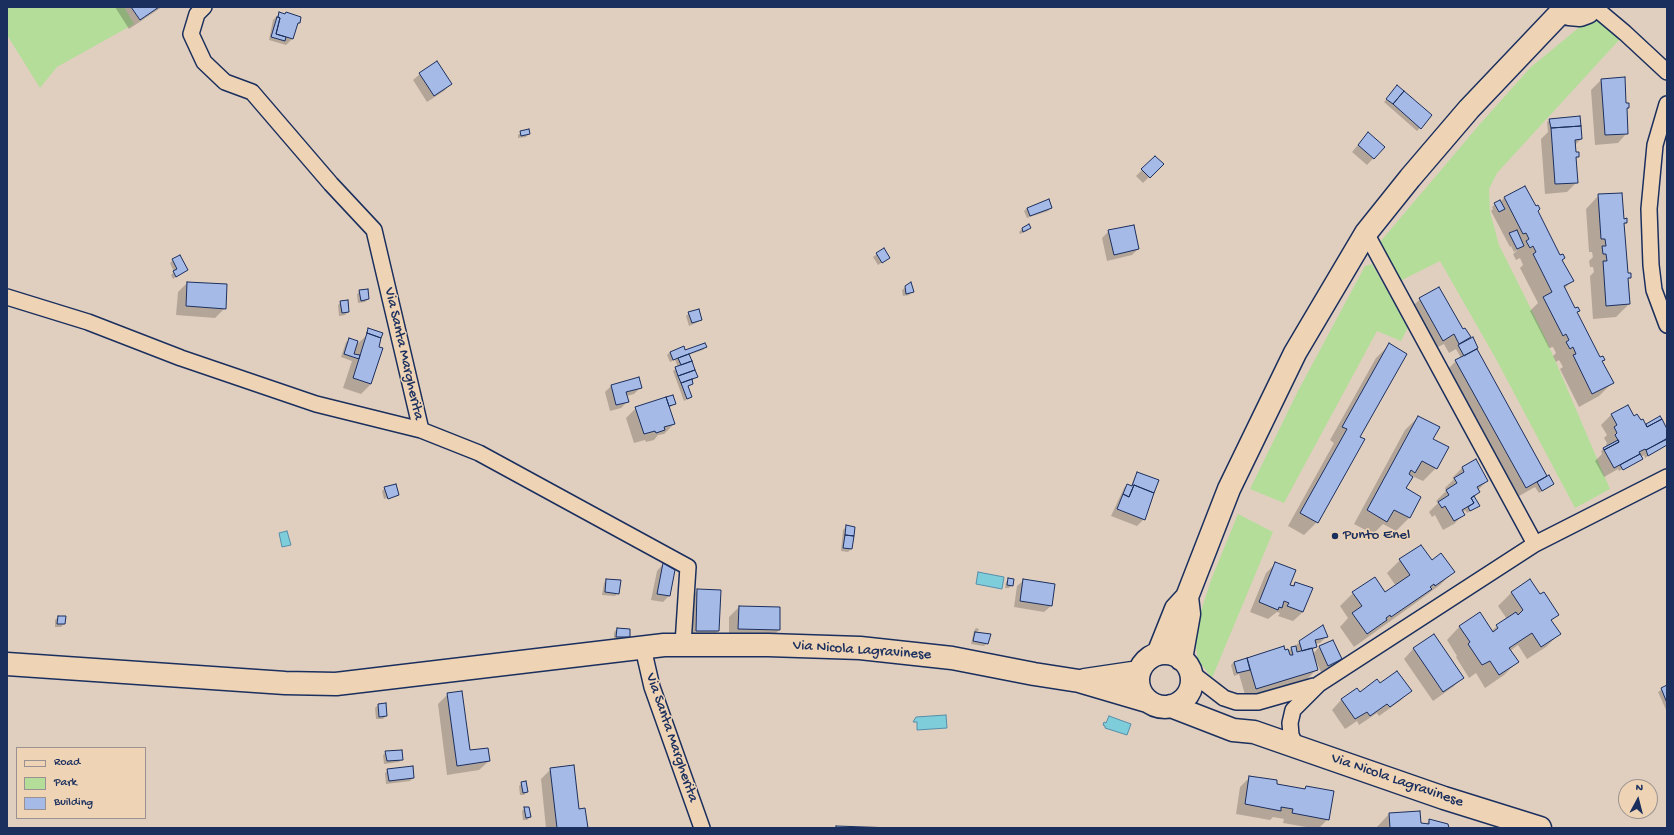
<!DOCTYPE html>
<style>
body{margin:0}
#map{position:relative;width:1674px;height:835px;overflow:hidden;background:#e0cfbf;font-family:"Gochi Hand",sans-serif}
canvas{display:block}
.frame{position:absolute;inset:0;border:8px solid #1b2f5e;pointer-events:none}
.legend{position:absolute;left:16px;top:747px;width:130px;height:72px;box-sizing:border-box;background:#eed4b5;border:1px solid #9a9292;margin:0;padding:5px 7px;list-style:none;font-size:12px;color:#1b2f5e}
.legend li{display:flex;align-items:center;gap:8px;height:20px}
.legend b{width:20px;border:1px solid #9a9292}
.north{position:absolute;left:1618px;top:779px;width:40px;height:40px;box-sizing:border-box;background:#eed4b5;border:1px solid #9a9292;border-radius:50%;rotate:7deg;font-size:11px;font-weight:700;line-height:16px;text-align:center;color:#1b2f5e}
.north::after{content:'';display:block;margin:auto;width:14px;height:18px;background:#1b2f5e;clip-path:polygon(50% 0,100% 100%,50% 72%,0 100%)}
</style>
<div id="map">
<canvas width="1674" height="835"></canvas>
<div class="frame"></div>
<ul class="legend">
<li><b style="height:5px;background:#eed4b5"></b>Road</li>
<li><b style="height:11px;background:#b4dd9a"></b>Park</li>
<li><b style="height:11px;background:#a6bae8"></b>Building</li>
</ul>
<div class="north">N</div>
</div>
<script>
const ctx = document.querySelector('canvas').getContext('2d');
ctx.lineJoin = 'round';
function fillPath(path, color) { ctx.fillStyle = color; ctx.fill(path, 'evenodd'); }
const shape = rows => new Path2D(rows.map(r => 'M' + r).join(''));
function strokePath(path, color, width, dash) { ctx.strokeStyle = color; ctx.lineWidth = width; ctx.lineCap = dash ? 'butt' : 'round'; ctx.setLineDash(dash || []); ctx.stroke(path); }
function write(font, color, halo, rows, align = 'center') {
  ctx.font = font + ' "Gochi Hand",sans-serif'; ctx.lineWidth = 3; ctx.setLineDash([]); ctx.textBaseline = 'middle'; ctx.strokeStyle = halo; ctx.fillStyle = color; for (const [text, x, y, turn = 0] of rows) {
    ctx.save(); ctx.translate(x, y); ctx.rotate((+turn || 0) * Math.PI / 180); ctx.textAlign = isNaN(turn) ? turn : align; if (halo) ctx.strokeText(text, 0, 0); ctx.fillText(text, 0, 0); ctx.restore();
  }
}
fillPath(shape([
 [7,7,124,7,134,24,57,67,40,88,7,35],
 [1593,16,1620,39,1497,173,1489,189,1490,212,1499,245,1546,339,1610,489,1575,508,1496,359,1440,261,1400,281,1380,242,1480,124,1531,67],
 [1372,264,1408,327,1401,341,1377,331,1284,503,1250,489,1298,391,1365,266],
 [1238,514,1273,532,1212,678,1198,660,1194,633,1211,580]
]), '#b4dd9a');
const water = shape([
 [287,531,291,545,282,547,279,533,287,531],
 [978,572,1004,577,1002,589,976,584,978,572],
 [946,715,947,728,917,730,917,722,913,722,916,717,946,715],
 [1109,716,1131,724,1127,735,1105,728,1105,726,1103,725,1104,722,1106,723,1109,716]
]);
fillPath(water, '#7ecddb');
strokePath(water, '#568ea9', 1);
fillPath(shape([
 [115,7,162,7,129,29],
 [280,13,299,23,296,25,292,39,286,45,269,40,273,20],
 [420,74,451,84,444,91,427,102,413,80],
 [1601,80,1628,107,1626,110,1627,133,1618,143,1595,145,1591,90],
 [1395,90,1431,116,1417,131,1384,102],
 [1550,120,1581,139,1575,145,1575,153,1578,156,1576,159,1577,182,1567,192,1545,194,1541,139,1548,132,1547,122],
 [521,132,529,134,526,137,518,138,518,135],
 [1362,140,1384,147,1367,165,1352,152],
 [1155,157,1162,164,1143,183,1136,176],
 [1599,195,1626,223,1623,225,1627,274,1630,278,1627,280,1629,304,1616,317,1593,319,1590,276,1594,272,1593,267,1590,267,1589,261,1593,257,1592,252,1589,252,1586,209],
 [1504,198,1537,211,1572,281,1564,289,1612,383,1599,396,1579,407,1560,369,1563,367,1559,360,1556,362,1553,356,1556,353,1553,347,1549,348,1530,311,1538,303,1520,268,1523,265,1520,258,1516,260,1513,254,1518,250,1514,252,1511,246,1510,247,1491,211,1493,209,1492,207,1495,204,1500,202],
 [1027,208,1051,208,1048,211,1027,218,1024,211],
 [1030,228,1027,231,1020,234,1019,232,1022,229],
 [1109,231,1138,249,1132,255,1107,261,1102,238],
 [884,249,889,258,878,265,873,257],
 [173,260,187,270,173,279,171,275,174,272,170,263],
 [187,283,225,308,215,318,176,315,178,292],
 [906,287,912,292,909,295,903,296,902,290],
 [360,291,368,299,365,302,358,303,357,294],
 [1420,299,1470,337,1467,340,1476,349,1547,478,1552,484,1550,487,1539,493,1535,487,1512,500,1443,374,1456,361,1461,358,1456,349,1449,353,1444,344,1432,350,1410,309],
 [341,302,348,312,345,315,339,316,338,305],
 [689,313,701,319,698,322,689,326,686,316],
 [369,329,371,384,361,394,343,388,352,361,341,357,346,342,349,340,355,346,366,336,366,332],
 [1389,345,1359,437,1317,522,1304,535,1288,526,1334,443,1330,440,1376,358],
 [706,347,703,350,688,355,696,377,691,381,692,383,687,387,691,397,684,401,673,371,678,367,675,360,670,362,667,355,670,352,683,348,684,351],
 [638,378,641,387,634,394,626,396,628,401,621,408,610,411,605,392,611,386],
 [675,404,669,408,674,424,664,434,658,435,654,440,646,442,645,440,634,443,626,418,636,408],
 [1628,406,1634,417,1645,426,1667,431,1667,439,1665,441,1667,444,1645,458,1644,455,1639,459,1619,471,1618,469,1604,477,1595,461,1602,454,1601,451,1606,447,1606,445,1607,443,1604,438,1607,435,1601,425,1611,415],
 [1418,417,1432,439,1436,468,1423,481,1412,476,1405,489,1420,497,1409,518,1396,531,1383,524,1373,534,1354,524,1405,430],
 [1462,468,1487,481,1478,490,1479,492,1474,497,1479,506,1467,513,1465,510,1463,513,1464,514,1454,524,1443,530,1435,515,1432,517,1429,512,1438,503,1436,501,1446,491,1445,488,1454,479,1452,478],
 [1138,473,1144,519,1137,526,1111,516,1124,488,1127,485,1131,486,1135,476],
 [385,488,398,495,396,497,396,495,384,499,382,491],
 [846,527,854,528,851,549,848,552,841,551,843,530],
 [1400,560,1431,561,1453,572,1440,585,1417,602,1354,647,1340,627,1348,618,1340,606,1353,593,1385,593,1396,586,1387,573],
 [1276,563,1289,585,1292,586,1295,583,1303,612,1293,621,1278,616,1280,613,1277,612,1268,619,1250,612,1266,573],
 [663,564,674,570,669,596,663,602,651,600,657,571],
 [1009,579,1012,585,1009,588,1005,588,1006,582],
 [606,580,618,593,615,596,602,595,604,583],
 [1024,580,1051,606,1044,612,1014,607,1017,586],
 [1530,580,1540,595,1558,614,1551,621,1559,634,1546,647,1527,659,1518,645,1510,651,1517,662,1504,675,1485,688,1476,673,1469,678,1456,657,1457,656,1447,640,1460,626,1491,631,1507,619,1498,606,1511,593],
 [698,590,718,631,708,641,687,640,688,600],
 [739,607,779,630,769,640,729,639,729,617],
 [58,617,64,617,64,624,61,627,55,627,55,620],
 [976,628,979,629,977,633,987,643,984,646,971,644,974,631],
 [617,629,629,637,626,640,614,639,614,632],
 [1433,635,1463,677,1453,687,1433,701,1404,659,1413,649],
 [1327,636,1320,643,1315,644,1316,647,1312,650,1313,654,1319,647,1341,658,1334,665,1321,672,1316,661,1315,661,1317,669,1307,679,1246,698,1239,674,1234,676,1231,665,1234,662,1283,648,1284,651,1288,651,1300,642],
 [1380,685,1410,691,1400,701,1379,716,1377,713,1359,725,1357,721,1345,729,1332,710,1341,700,1357,689,1359,693],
 [1667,686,1667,712,1658,692],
 [448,694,469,751,489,761,479,770,447,775,438,704],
 [385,704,386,716,383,719,376,719,375,708,378,705],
 [386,752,402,759,399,762,384,764,383,755],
 [551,769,578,810,587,828,546,828,541,779],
 [388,770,413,778,410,781,386,784,385,773],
 [1250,777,1275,785,1303,790,1306,787,1328,819,1319,828,1312,828,1283,823,1284,819,1273,817,1270,820,1236,814,1240,787],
 [522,783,527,792,524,795,520,795,519,786],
 [525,808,530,817,527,820,523,820,522,811],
 [1389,814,1425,825,1430,820,1447,828,1376,828]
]), '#0003');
const building = shape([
 [131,7,159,7,140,20,131,7],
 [279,12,285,14,286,12,301,17,300,23,298,23,293,39,276,34,280,18,278,17,279,12],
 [277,17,280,18,276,34,286,37,285,41,271,37,277,17],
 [437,61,452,84,434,96,419,73,437,61],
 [1625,77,1626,103,1629,103,1629,108,1627,108,1628,134,1605,135,1601,79,1625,77],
 [1397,85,1404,91,1393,104,1386,99,1397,85],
 [1404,91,1432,115,1421,129,1393,104,1404,91],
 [1580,116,1581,126,1551,128,1549,119,1580,116],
 [1581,126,1582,139,1575,140,1576,152,1579,152,1579,157,1576,157,1578,183,1555,184,1551,128,1581,126],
 [529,129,530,134,521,136,520,131,529,129],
 [1368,132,1385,147,1374,159,1358,145,1368,132],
 [1155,156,1164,164,1150,178,1141,169,1155,156],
 [1525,186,1536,206,1538,205,1540,209,1538,211,1560,255,1563,254,1565,258,1562,260,1574,281,1564,286,1575,308,1578,307,1580,311,1577,312,1600,357,1603,356,1605,360,1602,361,1614,383,1592,394,1573,355,1576,354,1573,347,1570,349,1566,342,1569,340,1566,334,1563,336,1543,297,1552,292,1533,254,1536,252,1533,246,1530,248,1526,241,1529,239,1526,233,1523,234,1504,197,1525,186],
 [1622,193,1624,219,1627,218,1627,223,1624,223,1628,273,1631,273,1631,278,1628,278,1630,304,1606,306,1603,261,1607,261,1606,254,1603,254,1602,246,1606,246,1605,239,1601,239,1598,194,1622,193],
 [1049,199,1052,208,1030,216,1027,208,1049,199],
 [1500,200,1505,209,1499,212,1494,203,1500,200],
 [1029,224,1031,228,1023,232,1022,228,1029,224],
 [1134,225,1139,249,1114,255,1108,230,1134,225],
 [1517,230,1524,246,1517,249,1509,233,1517,230],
 [884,248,890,258,882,263,876,253,884,248],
 [180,255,188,270,176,277,173,271,177,269,172,259,180,255],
 [187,282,227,284,226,309,186,306,187,282],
 [911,282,914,292,906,294,905,286,911,282],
 [1439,287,1463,329,1465,328,1471,337,1459,344,1454,334,1443,341,1419,298,1439,287],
 [368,289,369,299,361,301,359,290,368,289],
 [348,300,349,312,342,313,340,301,348,300],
 [699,309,702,320,692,323,688,312,699,309],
 [368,328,383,333,381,338,367,333,368,328],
 [367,333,381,338,379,347,383,348,371,384,353,378,367,333],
 [1473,337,1478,348,1464,356,1458,345,1473,337],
 [349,338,358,341,354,354,360,355,359,359,344,354,349,338],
 [705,343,707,347,673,360,670,352,684,346,685,350,705,343],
 [1389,343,1407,354,1360,437,1365,439,1318,523,1300,513,1347,429,1342,427,1389,343],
 [1477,349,1547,476,1526,488,1455,360,1477,349],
 [689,354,692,361,681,365,678,358,689,354],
 [692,361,695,370,678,376,675,367,692,361],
 [695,370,698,377,681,383,678,376,695,370],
 [639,377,642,388,626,392,629,402,616,405,611,385,639,377],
 [692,379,693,384,688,386,692,397,687,399,681,383,692,379],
 [673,395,676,404,669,406,666,397,673,395],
 [666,397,675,424,664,427,665,430,656,433,655,431,644,434,635,407,666,397],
 [1628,405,1634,416,1637,414,1641,420,1643,419,1647,427,1662,419,1667,429,1667,439,1646,450,1645,449,1639,452,1640,454,1614,468,1604,450,1619,442,1615,435,1617,433,1614,427,1617,425,1611,414,1628,405],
 [1418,416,1440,427,1433,439,1449,447,1437,469,1422,461,1415,473,1411,470,1409,474,1413,477,1406,488,1421,497,1410,518,1394,510,1387,522,1367,510,1418,416],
 [1660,416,1662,419,1647,427,1646,424,1660,416],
 [1666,439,1667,445,1648,456,1646,450,1666,439],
 [1618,440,1619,442,1604,450,1603,448,1618,440],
 [1640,454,1643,459,1623,470,1620,465,1640,454],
 [1476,459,1488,481,1477,487,1480,492,1471,498,1474,503,1462,510,1465,515,1454,521,1445,506,1442,508,1438,502,1449,495,1446,490,1457,483,1454,478,1464,472,1462,467,1476,459],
 [1137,472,1159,480,1154,493,1134,485,1129,497,1123,494,1127,484,1132,486,1137,472],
 [1549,475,1554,484,1542,491,1537,482,1549,475],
 [396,484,399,495,388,499,384,487,396,484],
 [1134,485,1154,493,1145,520,1117,509,1123,494,1129,497,1134,485],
 [1474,496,1480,506,1470,511,1468,507,1474,503,1471,498,1474,496],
 [846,525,855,527,854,536,845,535,846,525],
 [845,535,854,536,852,549,843,548,845,535],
 [1421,545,1432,560,1441,553,1455,572,1435,586,1434,584,1430,587,1432,589,1391,617,1390,615,1386,618,1387,620,1367,634,1352,613,1362,606,1352,592,1375,577,1385,592,1410,575,1399,559,1421,545],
 [1275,562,1296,570,1290,585,1294,586,1295,582,1313,588,1303,612,1287,606,1289,603,1284,601,1282,608,1279,607,1278,610,1259,602,1275,562],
 [663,563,675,570,670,596,657,594,663,563],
 [1008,578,1014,579,1013,586,1007,585,1008,578],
 [606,579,621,580,619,594,605,592,606,579],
 [1023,579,1055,584,1052,606,1020,601,1023,579],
 [1530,579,1540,594,1544,592,1559,615,1551,620,1561,634,1541,647,1532,633,1509,648,1519,662,1499,675,1490,661,1482,665,1468,644,1470,642,1459,626,1480,612,1493,632,1498,628,1496,625,1516,612,1518,615,1523,610,1511,592,1530,579],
 [697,589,721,590,719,631,696,631,697,589],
 [739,606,780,607,780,630,738,629,739,606],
 [58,616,66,616,65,624,57,624,58,616],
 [1323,625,1328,637,1315,640,1317,647,1302,651,1299,641,1323,625],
 [617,628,630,629,630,637,616,637,617,628],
 [975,632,991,634,988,644,973,641,975,632],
 [1434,634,1464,678,1443,692,1413,648,1434,634],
 [1333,640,1342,659,1328,666,1319,646,1333,640],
 [1284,646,1285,650,1288,649,1290,655,1293,655,1291,647,1296,646,1297,652,1312,648,1318,670,1256,689,1247,658,1284,646],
 [1247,658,1250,670,1237,673,1234,662,1247,658],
 [1397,671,1412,691,1390,707,1387,704,1370,716,1367,712,1355,719,1341,699,1357,688,1360,692,1377,679,1380,683,1397,671],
 [1667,685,1667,703,1661,688,1667,685],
 [462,691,470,750,488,748,490,761,457,766,447,693,462,691],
 [386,703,387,716,379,717,378,704,386,703],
 [402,750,403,760,387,761,385,751,402,750],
 [574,765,579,809,585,808,588,828,557,828,550,768,574,765],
 [413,766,414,778,389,781,387,769,413,766],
 [1249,776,1277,780,1277,784,1305,789,1306,786,1334,791,1329,820,1292,813,1293,809,1281,807,1281,811,1245,804,1249,776],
 [526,781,528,792,523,793,521,782,526,781],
 [524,807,529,807,531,817,526,818,524,807],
 [1420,811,1421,823,1429,824,1429,819,1448,824,1449,828,1390,828,1389,813,1420,811],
 [836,826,894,828,836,828,836,826]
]);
fillPath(building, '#a6bae8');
strokePath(building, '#1b2f5e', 1);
const street = shape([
 [204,7,197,14,191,34,204,62,225,82,252,92,331,184,374,230,421,430,479,453,688,567,683,644],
 [1594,7,1625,33,1667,72],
 [1667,104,1655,145,1649,209,1651,265,1654,290,1667,325],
 [1366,233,1535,544],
 [7,297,88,322,181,358,316,404,421,430],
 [643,648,652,687,702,828],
 [1189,671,1224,698,1236,702,1258,702,1314,686],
 [1296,746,1291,735,1290,723,1293,710,1319,684,1535,544,1667,477]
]);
const secondary = shape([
 [1561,7,1569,14,1580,15,1588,12,1592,7],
 '1138 680a27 27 0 1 1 54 0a27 27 0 1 1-54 0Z',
 [1158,654,1176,609,1187,597,1229,489,1295,353,1366,233,1410,178,1469,109,1563,10],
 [1181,659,1189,614,1187,597],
 [7,664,285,683,336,684,664,645,768,645,860,648,952,658,1034,674,1079,681,1147,701],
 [1085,680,1139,672],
 [1171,706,1233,730,1254,732,1444,798,1540,828]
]);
strokePath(street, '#1b2f5e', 18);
strokePath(secondary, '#1b2f5e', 25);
strokePath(street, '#eed4b5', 15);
strokePath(secondary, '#eed4b5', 22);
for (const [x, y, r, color] of [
 [1335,536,4,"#1b2f5e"]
]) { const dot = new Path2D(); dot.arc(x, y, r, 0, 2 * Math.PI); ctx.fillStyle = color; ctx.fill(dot); strokePath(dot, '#eed4b5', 1.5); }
write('15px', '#1b2f5e', '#eed4b5', [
 ["Via Santa Margherita",403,354,77],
 ["Via Nicola Lagravinese",862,651,4],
 ["Via Santa Margherita",671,738,71],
 ["Via Nicola Lagravinese",1397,781,19]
]);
write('15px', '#1b2f5e', '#eed4b5', [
 ["Punto Enel",1343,536]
], 'left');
</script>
